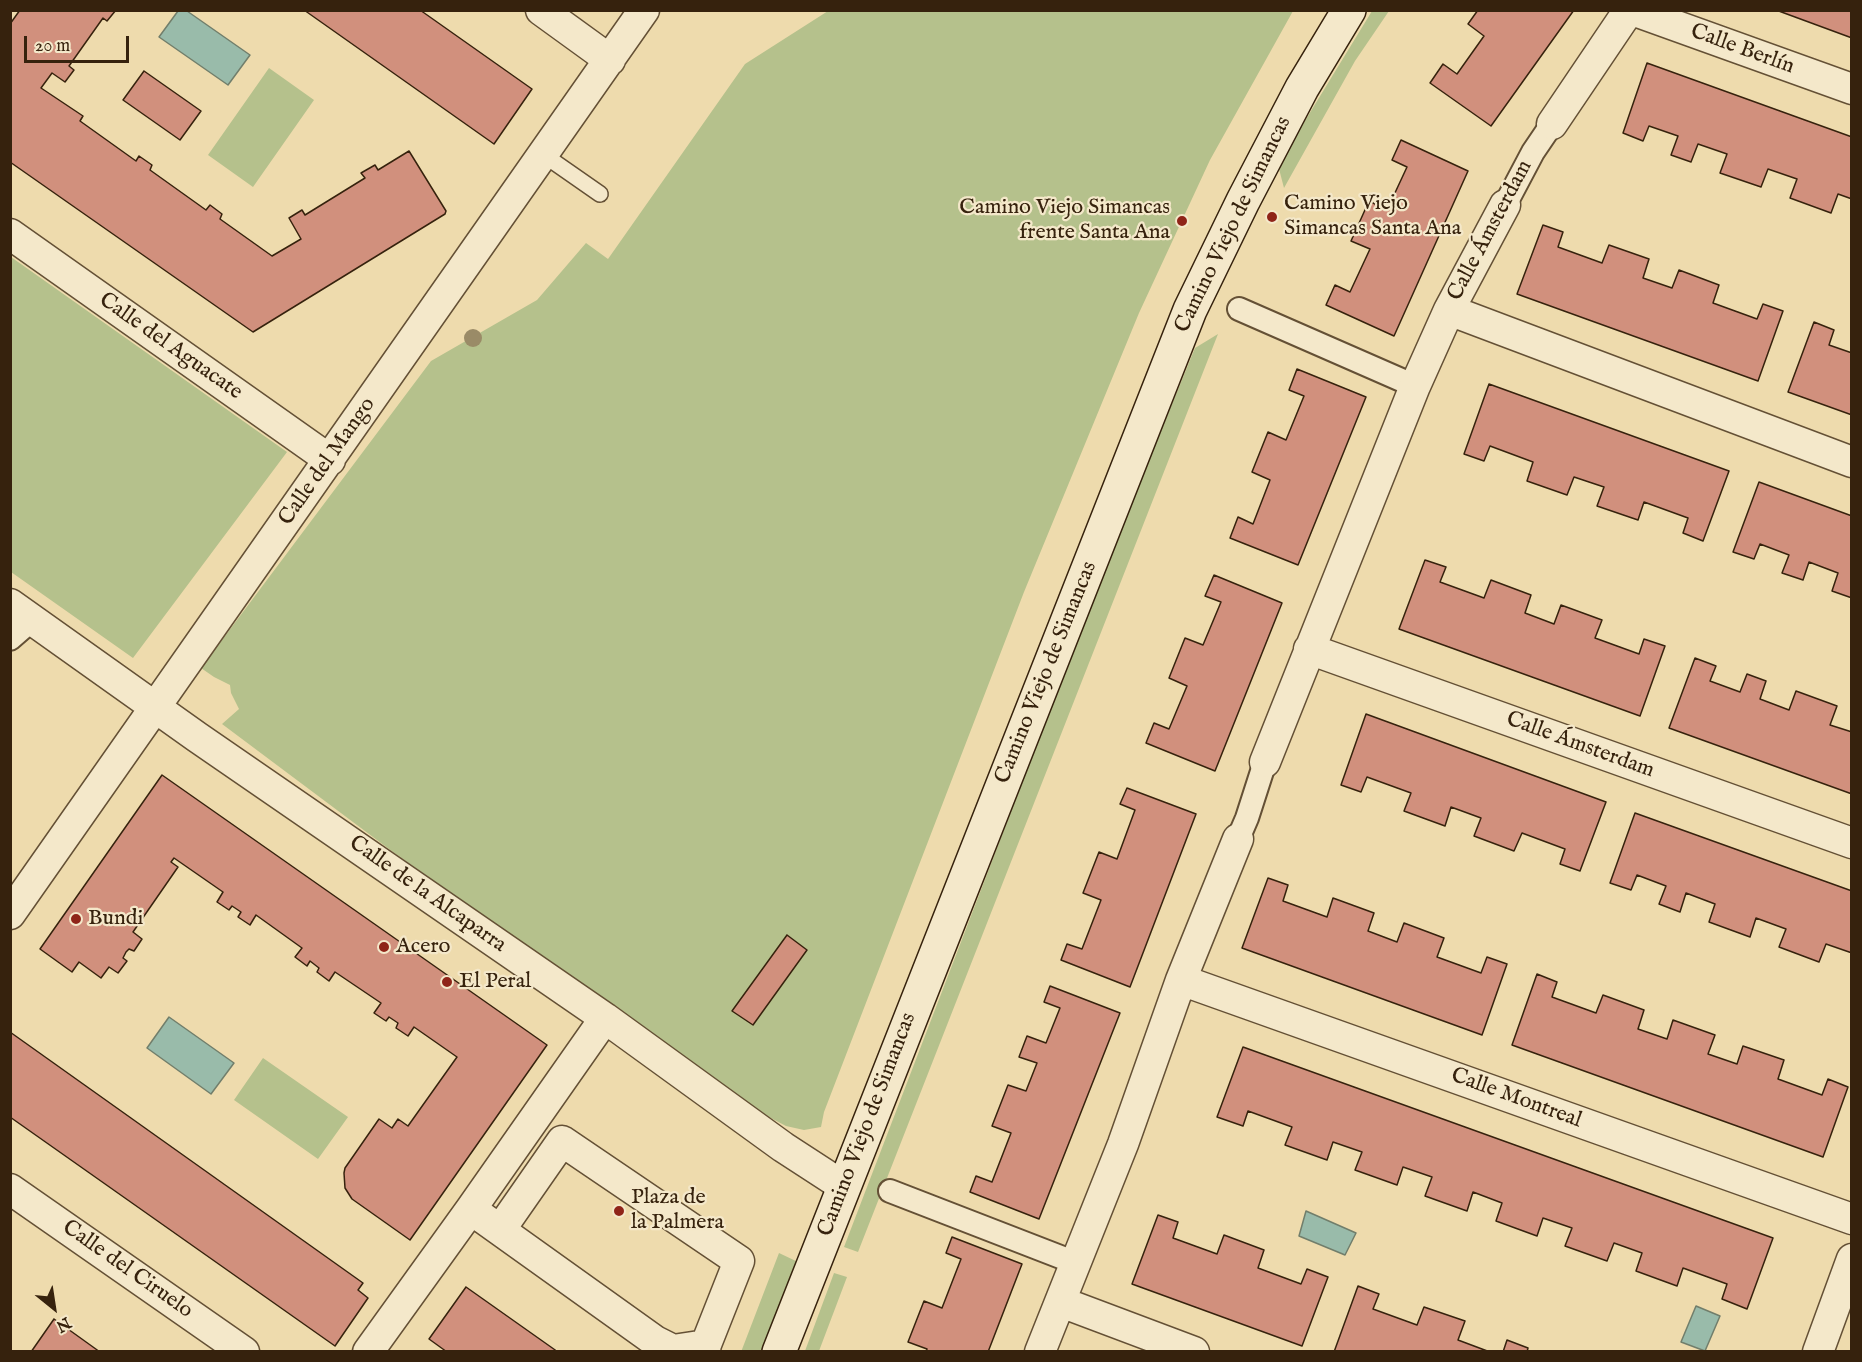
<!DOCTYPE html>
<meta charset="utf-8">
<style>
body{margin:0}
#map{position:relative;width:1862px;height:1362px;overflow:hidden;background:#eedbad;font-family:"IM FELL English",serif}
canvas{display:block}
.frame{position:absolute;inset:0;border:12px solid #36220d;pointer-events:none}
.north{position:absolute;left:24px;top:1278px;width:60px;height:60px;-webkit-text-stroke:4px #f4e8ca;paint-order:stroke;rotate:150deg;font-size:16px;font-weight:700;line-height:24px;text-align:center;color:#36220d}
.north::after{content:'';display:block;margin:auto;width:21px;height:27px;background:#36220d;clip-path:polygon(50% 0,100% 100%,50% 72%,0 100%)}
.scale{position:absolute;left:24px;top:36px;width:105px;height:27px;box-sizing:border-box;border:3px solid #36220d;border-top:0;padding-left:8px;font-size:18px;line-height:21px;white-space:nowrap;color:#36220d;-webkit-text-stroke:4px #f4e8ca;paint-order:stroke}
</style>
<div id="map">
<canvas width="1862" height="1362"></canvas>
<div class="frame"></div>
<div class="north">N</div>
<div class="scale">20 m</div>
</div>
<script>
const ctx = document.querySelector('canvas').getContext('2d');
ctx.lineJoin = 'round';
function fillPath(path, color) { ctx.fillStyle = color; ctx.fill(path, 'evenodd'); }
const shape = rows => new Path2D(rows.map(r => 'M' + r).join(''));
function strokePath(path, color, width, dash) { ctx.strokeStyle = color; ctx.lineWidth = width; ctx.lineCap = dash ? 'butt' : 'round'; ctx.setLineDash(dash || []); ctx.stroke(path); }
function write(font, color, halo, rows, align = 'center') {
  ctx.font = font + ' "IM FELL English",serif'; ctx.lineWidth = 4.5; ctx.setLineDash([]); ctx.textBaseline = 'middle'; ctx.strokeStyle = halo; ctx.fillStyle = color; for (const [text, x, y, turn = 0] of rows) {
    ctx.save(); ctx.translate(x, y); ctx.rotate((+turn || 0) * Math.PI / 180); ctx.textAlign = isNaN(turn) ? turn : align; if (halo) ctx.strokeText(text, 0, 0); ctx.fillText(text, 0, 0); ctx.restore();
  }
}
fillPath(shape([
 [828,11,1293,11,1210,160,1139,313,1024,592,824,1112,821,1127,804,1130,786,1126,767,1116,393,852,222,724,239,709,231,693,230,685,214,677,201,668,431,361,537,300,586,243,608,259,745,64],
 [1372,11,1389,11,1355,61,1284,188,1278,165],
 [269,68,314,100,253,187,208,155],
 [11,257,287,452,133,658,11,572],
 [1218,334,858,1252,844,1247,1101,577,1195,348],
 [263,1058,348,1117,318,1159,234,1100],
 [779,1253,798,1262,763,1351,741,1352],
 [834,1273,847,1277,819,1351,805,1351]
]), '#b5c18c');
const water = shape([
 [178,11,187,11,250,55,228,85,159,37,178,11],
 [169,1017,234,1063,211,1094,147,1048,169,1017],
 [1306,1211,1356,1233,1345,1255,1299,1236,1306,1211],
 [1696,1306,1720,1316,1705,1351,1681,1342,1696,1306]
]);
fillPath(water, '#9ba');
strokePath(water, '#717e6b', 1.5);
const building = shape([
 [20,10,116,10,107,21,103,18,69,66,74,70,65,82,52,73,41,88,83,116,80,121,136,161,139,156,152,165,150,170,206,210,210,205,222,214,220,219,272,256,301,239,289,218,302,210,305,215,365,178,361,173,375,165,378,170,409,151,446,211,445,214,253,332,10,162,10,24,20,10],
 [304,10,420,10,532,89,494,144,304,10],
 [1478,10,1574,10,1491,126,1430,83,1443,64,1457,74,1484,36,1468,24,1478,10],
 [1776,10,1852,10,1852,38,1776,10],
 [1647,63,1852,137,1852,199,1838,194,1831,213,1790,198,1797,179,1768,169,1761,187,1720,173,1727,154,1698,144,1691,162,1671,155,1678,136,1649,126,1643,141,1623,133,1647,63],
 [144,71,201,111,180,140,123,100,144,71],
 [1401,140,1468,171,1394,336,1326,305,1335,285,1350,292,1370,249,1351,241,1369,201,1387,210,1407,167,1392,160,1401,140],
 [1543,225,1563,232,1558,247,1602,263,1609,245,1649,259,1643,278,1672,288,1679,270,1719,285,1713,303,1757,319,1763,304,1783,311,1758,381,1517,294,1543,225],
 [1814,322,1834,330,1829,345,1852,353,1852,415,1788,392,1814,322],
 [1297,369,1366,397,1298,565,1230,538,1238,517,1253,524,1270,480,1252,472,1268,432,1286,440,1304,396,1289,390,1297,369],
 [1489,384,1729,471,1703,541,1683,533,1688,518,1644,502,1638,520,1597,506,1604,487,1574,477,1567,495,1527,481,1533,462,1490,446,1484,461,1464,454,1489,384],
 [1759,482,1852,516,1852,598,1832,591,1838,573,1809,562,1803,580,1782,573,1789,555,1760,544,1754,559,1733,552,1759,482],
 [1425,560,1446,567,1440,582,1484,598,1491,580,1531,595,1525,613,1554,624,1561,605,1602,620,1595,638,1639,654,1644,639,1665,646,1640,716,1399,629,1425,560],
 [1214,575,1282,603,1215,771,1146,743,1154,723,1169,729,1187,686,1169,678,1185,638,1203,645,1221,602,1205,596,1214,575],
 [1695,658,1716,666,1710,681,1740,692,1747,674,1766,681,1760,699,1789,710,1796,691,1837,706,1830,725,1852,732,1852,794,1669,728,1695,658],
 [1366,714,1606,802,1580,871,1560,864,1565,849,1522,833,1514,851,1474,836,1481,818,1451,807,1445,826,1404,811,1411,793,1367,777,1361,792,1341,785,1366,714],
 [162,775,547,1045,410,1240,352,1199,345,1188,344,1173,345,1168,379,1119,392,1128,398,1119,408,1126,457,1057,414,1027,408,1036,396,1028,398,1023,389,1017,386,1021,374,1013,381,1003,335,972,329,981,317,972,319,968,310,961,307,966,295,957,302,948,256,915,250,925,238,917,241,912,232,906,229,910,217,902,223,892,174,858,171,862,178,867,133,932,142,939,134,951,129,949,126,952,123,958,127,961,118,973,109,967,101,978,79,962,72,972,40,949,162,775],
 [1127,788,1196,814,1130,987,1061,960,1067,944,1082,949,1101,900,1083,893,1099,852,1117,859,1135,810,1120,804,1127,788],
 [1635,813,1852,891,1852,953,1826,944,1819,962,1779,947,1786,929,1756,918,1750,937,1709,922,1715,904,1686,893,1680,912,1659,904,1666,886,1637,875,1631,890,1610,883,1635,813],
 [1268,878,1288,885,1283,901,1327,917,1333,898,1374,913,1368,931,1397,942,1404,923,1444,938,1437,957,1481,973,1487,957,1507,964,1482,1035,1242,948,1268,878],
 [787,935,807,950,753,1025,732,1011,787,935],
 [1537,974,1557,982,1552,997,1596,1013,1603,995,1644,1010,1638,1029,1667,1039,1673,1020,1715,1035,1708,1054,1737,1064,1743,1046,1784,1060,1778,1079,1822,1095,1828,1079,1848,1087,1823,1157,1512,1045,1537,974],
 [1050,986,1120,1013,1039,1219,970,1192,976,1176,992,1182,1011,1133,992,1126,1008,1085,1026,1091,1037,1063,1019,1057,1027,1036,1046,1043,1060,1008,1044,1002,1050,986],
 [10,1032,363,1283,358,1290,368,1298,335,1346,10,1117,10,1032],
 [1243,1047,1773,1238,1747,1309,1722,1299,1727,1284,1683,1268,1677,1286,1636,1271,1642,1253,1614,1243,1607,1261,1565,1246,1572,1228,1543,1218,1537,1236,1496,1221,1502,1203,1473,1192,1467,1211,1425,1196,1432,1177,1403,1167,1397,1185,1355,1170,1362,1152,1333,1142,1327,1160,1285,1145,1292,1127,1248,1111,1243,1126,1217,1117,1243,1047],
 [1158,1215,1178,1222,1173,1238,1217,1254,1224,1235,1264,1250,1258,1268,1301,1284,1307,1269,1328,1277,1302,1346,1132,1284,1158,1215],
 [952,1237,1022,1264,988,1352,926,1352,927,1349,908,1342,924,1301,942,1308,961,1259,946,1253,952,1237],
 [1358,1286,1379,1294,1373,1309,1417,1325,1424,1307,1465,1321,1458,1340,1490,1352,1334,1352,1358,1286],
 [466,1287,558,1352,447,1352,429,1339,466,1287],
 [54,1319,100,1352,31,1352,54,1319],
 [1507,1340,1528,1348,1527,1352,1503,1352,1507,1340]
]);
fillPath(building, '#d1907d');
strokePath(building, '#36220d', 1.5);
const service = shape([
 [544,155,600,194]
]);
const pedestrian = shape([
 [1505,205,1533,152,1552,124],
 [1239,309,1415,386],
 [10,639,33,619],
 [1238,839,1247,818,1265,762],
 [890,1191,1076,1263]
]);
const minor = shape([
 [541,10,610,60],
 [1632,10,1852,89],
 [1552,124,1629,10],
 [10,234,330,460],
 [1449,310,1852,462],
 [10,604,197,737,605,1018,783,1147,843,1186],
 [1309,649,1852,843],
 [1265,762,1415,386,1449,310,1505,205],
 [10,914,644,10],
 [1181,980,1852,1219],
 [10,1189,244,1352],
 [483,1218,655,1341,673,1350,706,1345],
 [500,1230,562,1141,739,1261,703,1352],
 [1061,1302,1194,1352],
 [368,1352,471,1209,605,1018],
 [1040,1352,1123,1144,1181,980,1238,839],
 [1818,1352,1852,1259]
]);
const secondary = shape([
 [779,1352,1190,310,1243,201,1302,88,1349,10]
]);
strokePath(service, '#645035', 18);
strokePath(pedestrian, '#645035', 26);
strokePath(minor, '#645035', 33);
strokePath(secondary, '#36220d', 36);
strokePath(service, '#f4e8ca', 15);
strokePath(pedestrian, '#f4e8ca', 22);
strokePath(minor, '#f4e8ca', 30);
strokePath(secondary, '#f4e8ca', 33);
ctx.fillStyle = '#9a8b67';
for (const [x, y] of [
 [473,338]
]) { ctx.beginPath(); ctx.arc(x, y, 9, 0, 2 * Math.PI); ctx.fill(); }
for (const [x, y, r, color] of [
 [1272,217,6,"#8f2418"],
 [1182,221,6,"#8f2418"],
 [76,919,6,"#8f2418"],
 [384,947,6,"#8f2418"],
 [447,982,6,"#8f2418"],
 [619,1211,6,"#8f2418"]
]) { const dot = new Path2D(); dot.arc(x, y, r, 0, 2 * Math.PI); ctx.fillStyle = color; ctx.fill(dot); strokePath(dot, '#f4e8ca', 2); }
write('22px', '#36220d', '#f4e8ca', [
 ["Calle Berlín",1742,50,20],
 ["Camino Viejo de Simancas",1234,225,-64],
 ["Calle Ámsterdam",1491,231,-62],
 ["Calle del Aguacate",170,347,35],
 ["Calle del Mango",328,462,-55],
 ["Camino Viejo de Simancas",1047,673,-68],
 ["Calle Ámsterdam",1580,746,20],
 ["Calle de la Alcaparra",427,895,35],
 ["Calle Montreal",1516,1099,20],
 ["Camino Viejo de Simancas",868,1125,-69],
 ["Calle del Ciruelo",127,1270,35]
]);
write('22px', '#36220d', '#f4e8ca', [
 ["Camino Viejo",1284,204],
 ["Simancas Santa Ana",1284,229],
 ["Camino Viejo Simancas",1170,208,"right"],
 ["frente Santa Ana",1170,233,"right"],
 ["Bundi",88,919],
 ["Acero",396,947],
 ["El Peral",459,982],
 ["Plaza de",631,1198],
 ["la Palmera",631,1223]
], 'left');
</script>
